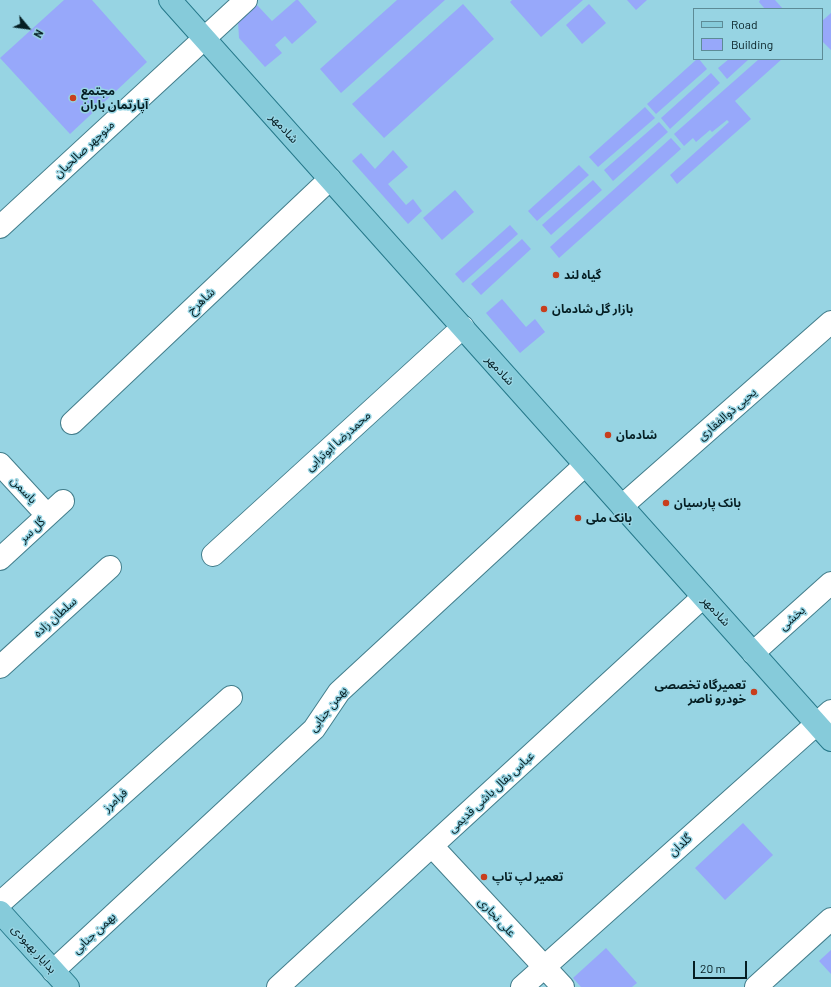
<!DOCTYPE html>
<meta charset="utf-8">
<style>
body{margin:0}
#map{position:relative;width:831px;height:987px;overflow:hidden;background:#97d4e3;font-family:Barlow,sans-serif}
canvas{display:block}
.legend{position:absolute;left:693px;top:8px;width:130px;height:52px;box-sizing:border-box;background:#97d4e3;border:1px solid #5d8b96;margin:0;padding:5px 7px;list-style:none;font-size:12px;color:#051e23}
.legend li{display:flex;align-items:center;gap:8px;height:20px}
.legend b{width:20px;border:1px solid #5d8b96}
.north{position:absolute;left:8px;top:8px;width:40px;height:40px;-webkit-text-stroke:3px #97d4e3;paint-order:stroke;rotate:119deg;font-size:11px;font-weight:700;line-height:16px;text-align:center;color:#051e23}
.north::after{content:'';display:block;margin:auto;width:14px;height:18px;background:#051e23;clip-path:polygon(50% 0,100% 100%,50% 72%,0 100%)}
.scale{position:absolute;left:693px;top:961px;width:54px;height:18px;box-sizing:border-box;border:2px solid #051e23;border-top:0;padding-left:5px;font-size:12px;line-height:14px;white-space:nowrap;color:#051e23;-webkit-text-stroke:3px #97d4e3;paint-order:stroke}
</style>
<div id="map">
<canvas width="831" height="987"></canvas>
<ul class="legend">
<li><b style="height:5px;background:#86cbda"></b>Road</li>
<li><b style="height:11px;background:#97a8fa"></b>Building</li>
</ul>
<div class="north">N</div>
<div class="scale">20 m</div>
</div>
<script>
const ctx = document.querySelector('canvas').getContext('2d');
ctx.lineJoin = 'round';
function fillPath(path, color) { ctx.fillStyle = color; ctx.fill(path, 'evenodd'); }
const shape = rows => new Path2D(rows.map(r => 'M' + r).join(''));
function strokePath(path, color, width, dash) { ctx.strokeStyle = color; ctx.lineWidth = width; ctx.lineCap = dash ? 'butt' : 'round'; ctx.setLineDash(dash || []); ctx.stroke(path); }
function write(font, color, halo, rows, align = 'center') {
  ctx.font = font + ' Barlow,"Noto Sans Arabic",sans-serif'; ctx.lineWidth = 3; ctx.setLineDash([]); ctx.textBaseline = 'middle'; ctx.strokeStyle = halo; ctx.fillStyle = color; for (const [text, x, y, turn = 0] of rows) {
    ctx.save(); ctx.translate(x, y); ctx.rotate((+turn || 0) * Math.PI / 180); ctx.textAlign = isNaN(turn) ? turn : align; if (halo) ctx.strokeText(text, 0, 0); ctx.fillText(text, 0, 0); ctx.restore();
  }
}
fillPath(shape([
 [64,0,92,0,147,62,70,134,0,58],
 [296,0,298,0,317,22,292,44,285,36,275,45,282,53,265,67,239,38,238,21,257,5,272,21],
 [397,0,445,0,341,93,320,69],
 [512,0,583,0,541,37,510,2],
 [627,0,647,0,636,10],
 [760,0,775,0,783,9,765,9,759,2],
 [463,4,494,39,384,138,352,104],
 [589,4,606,23,582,44,566,25],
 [831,13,831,50,822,41,822,21],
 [697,59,699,59,707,69,656,114,647,104],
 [729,59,749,59,727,79,718,68],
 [759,59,782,59,735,101,751,119,677,184,670,175,729,122,727,120,712,132,710,130,696,142,693,138,684,146,674,134],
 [711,73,720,83,670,129,661,118],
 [645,107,655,118,598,167,589,157],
 [659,122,668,132,613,181,604,170],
 [671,138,681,149,559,258,550,247],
 [393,150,408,167,388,184,406,205,413,199,422,211,408,224,352,161,361,153,375,169],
 [579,165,589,175,537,221,528,211],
 [593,180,602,190,551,235,542,225],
 [455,190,474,212,442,240,423,218],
 [510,225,518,234,463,283,455,274],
 [522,239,531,249,481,295,471,284],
 [502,299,526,327,535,319,545,332,520,353,486,313],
 [743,823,773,855,725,900,695,868],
 [606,948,637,983,632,987,581,987,573,978],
 [831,950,831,974,819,961]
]), '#97a8fa');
const minor = shape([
 [0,227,246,0],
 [72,423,330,179],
 [0,464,47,515],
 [622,506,831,322],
 [213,555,463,327],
 [0,559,63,501],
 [753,653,831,583],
 [0,667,110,567],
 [432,846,563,987],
 [0,903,231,697],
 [53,971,314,729,339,692,585,465],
 [278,987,703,597],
 [522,987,831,711],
 [756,987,831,919]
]);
const major = shape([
 [170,0,831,740],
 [0,912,68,987]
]);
strokePath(minor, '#427d8b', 24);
strokePath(major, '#25788a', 24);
strokePath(minor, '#fff', 22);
strokePath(major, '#86cbda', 22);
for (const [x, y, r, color] of [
 [73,98,4,"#c83e1d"],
 [556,275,4,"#c83e1d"],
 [544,309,4,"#c83e1d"],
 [608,435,4,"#c83e1d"],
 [666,503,4,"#c83e1d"],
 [578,518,4,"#c83e1d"],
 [754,692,4,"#c83e1d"],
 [484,877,4,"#c83e1d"]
]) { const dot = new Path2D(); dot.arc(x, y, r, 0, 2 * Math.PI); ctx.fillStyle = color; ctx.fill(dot); strokePath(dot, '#97d4e3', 1.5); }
write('bold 12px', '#051e23', '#97d4e3', [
 ["مجتمع",81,91],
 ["آپارتمان باران",81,105],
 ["گیاه لند",564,275],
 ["بازار گل شادمان",552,309],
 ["شادمان",616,435],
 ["بانک پارسیان",674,503],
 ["بانک ملی",586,518],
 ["تعمیرگاه تخصصی",746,685,"right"],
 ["خودرو ناصر",746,699,"right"],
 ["تعمیر لپ تاپ",492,877]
], 'left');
write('12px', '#051e23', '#97d4e3', [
 ["شادمهر",284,128,48],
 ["منوچهر صالحیان",84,149,-43],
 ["شاهرخ",201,301,-43],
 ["شادمهر",500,370,48],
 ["یحیی ذوالفقاری",727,414,-41],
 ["محمدرضا ابوترابی",338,441,-42],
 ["یاسمن",24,490,47],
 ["گل سر",32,530,-43],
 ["شادمهر",716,611,48],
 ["سلطان زاده",55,617,-42],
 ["بخشی",792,618,-42],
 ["بهمن جنابی",328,709,-52],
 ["عباس بقال باشی قدیمی",491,792,-43],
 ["فرامرز",115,800,-42],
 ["گلدان",680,845,-42],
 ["علی نجاری",497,917,47],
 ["بهمن جنابی",94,933,-43],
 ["بدایار بهبودی",34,949,48]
]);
</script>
